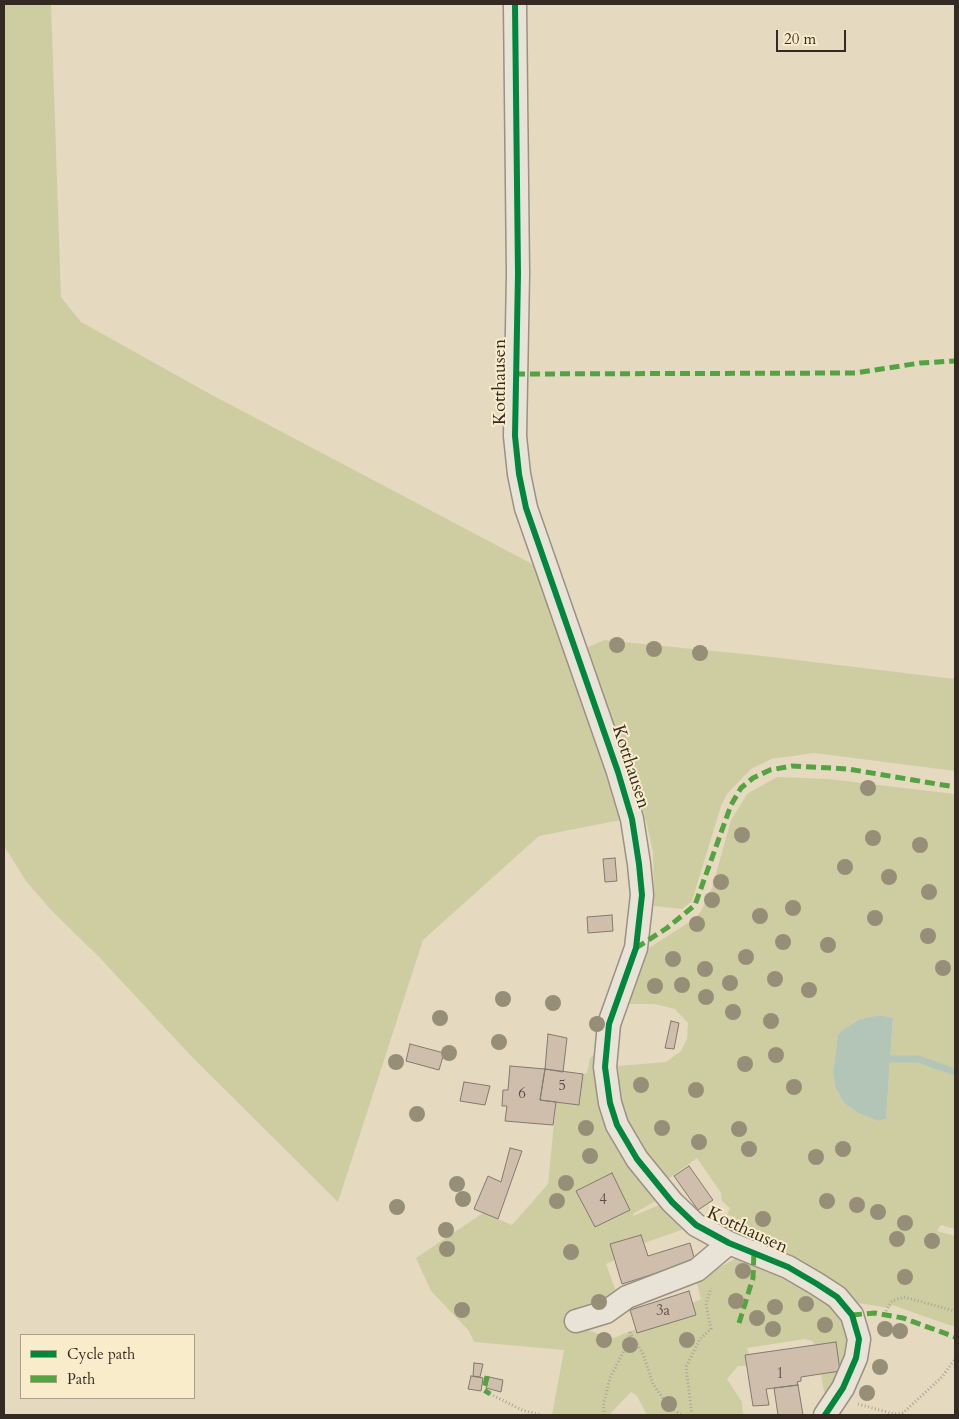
<!DOCTYPE html>
<style>
body{margin:0}
#map{position:relative;width:959px;height:1419px;overflow:hidden;background:#e5dabf;font-family:Cardo,serif}
canvas{display:block}
.frame{position:absolute;inset:0;border:5px solid #352924;pointer-events:none}
.legend{position:absolute;left:20px;top:1334px;width:175px;height:65px;box-sizing:border-box;background:#f8eccb;border:1px solid #aa9e88;margin:0;padding:6px 9px;list-style:none;font-size:15px;color:#352924}
.legend li{display:flex;align-items:center;gap:10px;height:25px}
.legend b{width:25px;border:1px solid #aa9e88}
.scale{position:absolute;left:776px;top:30px;width:70px;height:22px;box-sizing:border-box;border:2px solid #352924;border-top:0;padding-left:6px;font-size:15px;line-height:18px;white-space:nowrap;color:#352924;-webkit-text-stroke:4px #f8eccb;paint-order:stroke}
</style>
<div id="map">
<canvas width="959" height="1419"></canvas>
<div class="frame"></div>
<ul class="legend">
<li><b style="height:6px;background:#00873e"></b>Cycle path</li>
<li><b style="height:6px;background:#53a342"></b>Path</li>
</ul>
<div class="scale">20 m</div>
</div>
<script>
const ctx = document.querySelector('canvas').getContext('2d');
ctx.lineJoin = 'round';
function fillPath(path, color) { ctx.fillStyle = color; ctx.fill(path, 'evenodd'); }
const shape = rows => new Path2D(rows.map(r => 'M' + r).join(''));
function strokePath(path, color, width, dash) { ctx.strokeStyle = color; ctx.lineWidth = width; ctx.lineCap = dash ? 'butt' : 'round'; ctx.setLineDash(dash || []); ctx.stroke(path); }
function write(font, color, halo, rows, align = 'center') {
  ctx.font = font + ' Cardo,serif'; ctx.lineWidth = 4; ctx.setLineDash([]); ctx.textBaseline = 'middle'; ctx.strokeStyle = halo; ctx.fillStyle = color; for (const [text, x, y, turn = 0] of rows) {
    ctx.save(); ctx.translate(x, y); ctx.rotate((+turn || 0) * Math.PI / 180); ctx.textAlign = isNaN(turn) ? turn : align; if (halo) ctx.strokeText(text, 0, 0); ctx.fillText(text, 0, 0); ctx.restore();
  }
}
fillPath(shape([
 [4,4,51,4,61,297,81,322,212,395,536,566,621,820,539,836,423,940,338,1202,192,1057,100,958,51,910,26,881,4,846],
 [604,640,763,656,955,679,955,771,814,753,771,759,751,769,727,794,721,806,692,901,682,909,654,906,653,852,647,825,634,779,590,661,588,647],
 [777,777,828,779,955,794,955,1229,941,1225,937,1231,955,1236,955,1327,892,1305,890,1308,851,1302,724,1230,735,1217,727,1215,730,1208,722,1201,721,1193,697,1158,667,1180,645,1154,632,1132,619,1098,618,1066,666,1062,681,1051,687,1039,688,1023,675,1009,654,1004,628,1004,647,949,688,923,700,913,712,888,731,820,747,794],
 [880,1015,893,1018,886,1119,878,1121,858,1113,844,1103,835,1087,833,1072,838,1035,841,1031,860,1019],
 [600,1049,601,1066,657,1193,654,1202,633,1214,633,1216,664,1203,687,1228,644,1243,641,1235,611,1244,615,1260,606,1264,617,1294,599,1308,564,1315,565,1321,611,1339,636,1329,696,1315,692,1303,701,1299,696,1280,744,1254,831,1300,851,1329,848,1363,825,1397,821,1374,840,1371,836,1343,815,1345,812,1341,805,1339,747,1348,749,1354,745,1355,747,1366,738,1366,727,1379,742,1402,743,1415,647,1415,637,1396,631,1392,609,1415,552,1415,564,1350,474,1342,469,1331,431,1291,416,1258,483,1213,512,1225,548,1184,556,1102,580,1105,583,1074,587,1073,590,1058]
]), '#cecda2');
fillPath(shape([
 [880,1015,893,1018,886,1119,878,1121,858,1113,844,1103,835,1087,833,1072,838,1035,841,1031,860,1019]
]), '#b3c5b7');
strokePath(shape([
 [890,1059,918,1059,955,1072]
]), '#b3c5b7', 7);
const building = shape([
 [615,858,617,881,605,882,603,859,615,858],
 [612,915,613,931,588,933,587,917,612,915],
 [671,1021,679,1023,674,1049,665,1048,671,1021],
 [548,1034,567,1038,563,1072,545,1069,548,1034],
 [410,1044,444,1053,439,1070,406,1061,410,1044],
 [510,1066,545,1069,540,1100,556,1102,553,1125,505,1121,507,1106,502,1106,503,1090,508,1090,510,1066],
 [545,1069,583,1074,579,1105,540,1100,545,1069],
 [464,1082,490,1086,485,1105,460,1101,464,1082],
 [510,1148,522,1151,498,1219,474,1209,488,1176,501,1182,510,1148],
 [689,1166,713,1200,698,1210,674,1176,689,1166],
 [612,1173,630,1210,595,1227,576,1191,612,1173],
 [641,1235,648,1256,690,1243,695,1261,622,1284,610,1244,641,1235],
 [689,1291,696,1315,637,1333,630,1310,689,1291],
 [836,1342,840,1371,801,1377,801,1381,797,1382,798,1385,766,1389,769,1405,753,1406,745,1355,836,1342],
 [474,1363,483,1364,480,1377,473,1376,474,1363],
 [471,1376,483,1378,481,1391,468,1389,471,1376],
 [489,1377,503,1380,501,1392,486,1388,489,1377],
 [798,1385,803,1415,778,1415,774,1388,798,1385]
]);
fillPath(building, '#cfbeac');
strokePath(building, '#817a6d', 1);
const street = shape([
 [515,4,518,274,515,436,519,474,526,508,618,772,632,819,639,864,642,895,636,948,609,1024,605,1067,610,1103,617,1125,637,1159,672,1202,696,1225,729,1243,788,1267,817,1284,837,1297,852,1315,859,1339,856,1358,843,1388,825,1415],
 [576,1321,606,1312,627,1297,697,1270,729,1243]
]);
strokePath(street, '#999182', 25);
strokePath(shape([
 [884,1314,892,1301,904,1297,955,1311],
 [630,1332,643,1354,653,1384,670,1408,682,1415],
 [490,1394,522,1410,541,1415],
 [858,1404,894,1414,903,1413,942,1377,955,1359],
 [605,1415,603,1406,610,1378,629,1341,630,1332],
 [692,1415,686,1367,700,1339,711,1329,706,1304,711,1288]
]), '#aaa49a', 3, [1, 2.5]);
strokePath(street, '#e8e3d6', 22);
strokePath(shape([
 [515,374,855,373,920,363,955,361],
 [636,948,667,928,695,905,731,805,741,788,753,778,770,770,792,766,848,769,955,787],
 [852,1315,875,1313,903,1318,955,1337],
 [739,1323,753,1278,754,1251],
 [487,1376,484,1390,490,1394]
]), '#53a342', 5, [10, 5]);
strokePath(shape([
 [515,4,518,274,515,436,519,474,526,508,618,772,632,819,639,864,642,895,636,948,609,1024,605,1067,610,1103,617,1125,637,1159,672,1202,696,1225,729,1243,788,1267,817,1284,837,1297,852,1315,859,1339,856,1358,843,1388,825,1415]
]), '#00873e', 6);
ctx.fillStyle = '#978e78';
for (const [x, y] of [
 [617,645],
 [654,649],
 [700,653],
 [868,788],
 [742,835],
 [873,838],
 [920,845],
 [845,867],
 [889,877],
 [721,882],
 [929,892],
 [712,900],
 [793,908],
 [760,916],
 [875,918],
 [697,924],
 [928,936],
 [783,942],
 [828,945],
 [746,957],
 [673,959],
 [943,968],
 [705,969],
 [775,979],
 [730,983],
 [682,985],
 [655,986],
 [809,990],
 [706,997],
 [503,999],
 [553,1003],
 [733,1012],
 [440,1018],
 [771,1021],
 [597,1024],
 [499,1042],
 [449,1053],
 [776,1055],
 [396,1062],
 [745,1064],
 [641,1085],
 [794,1087],
 [696,1090],
 [417,1114],
 [586,1128],
 [662,1128],
 [739,1129],
 [699,1142],
 [749,1149],
 [843,1149],
 [590,1156],
 [816,1157],
 [566,1183],
 [457,1184],
 [463,1199],
 [557,1201],
 [827,1201],
 [857,1205],
 [397,1207],
 [878,1212],
 [763,1219],
 [905,1223],
 [446,1230],
 [897,1239],
 [932,1241],
 [447,1249],
 [571,1252],
 [743,1271],
 [905,1277],
 [736,1301],
 [599,1302],
 [806,1304],
 [775,1307],
 [462,1310],
 [757,1318],
 [825,1325],
 [773,1329],
 [885,1329],
 [900,1331],
 [604,1340],
 [687,1340],
 [630,1345],
 [880,1367],
 [867,1393],
 [669,1404]
]) { ctx.beginPath(); ctx.arc(x, y, 8, 0, 2 * Math.PI); ctx.fill(); }
write('15px', '#5c4e46', null, [
 ["5",562,1087],
 ["6",522,1095],
 ["4",603,1201],
 ["3a",663,1312],
 ["1",780,1375]
]);
write('18px', '#352924', '#f8eccb', [
 ["Kotthausen",501,382,-90],
 ["Kotthausen",630,767,72],
 ["Kotthausen",747,1231,25]
]);
</script>
